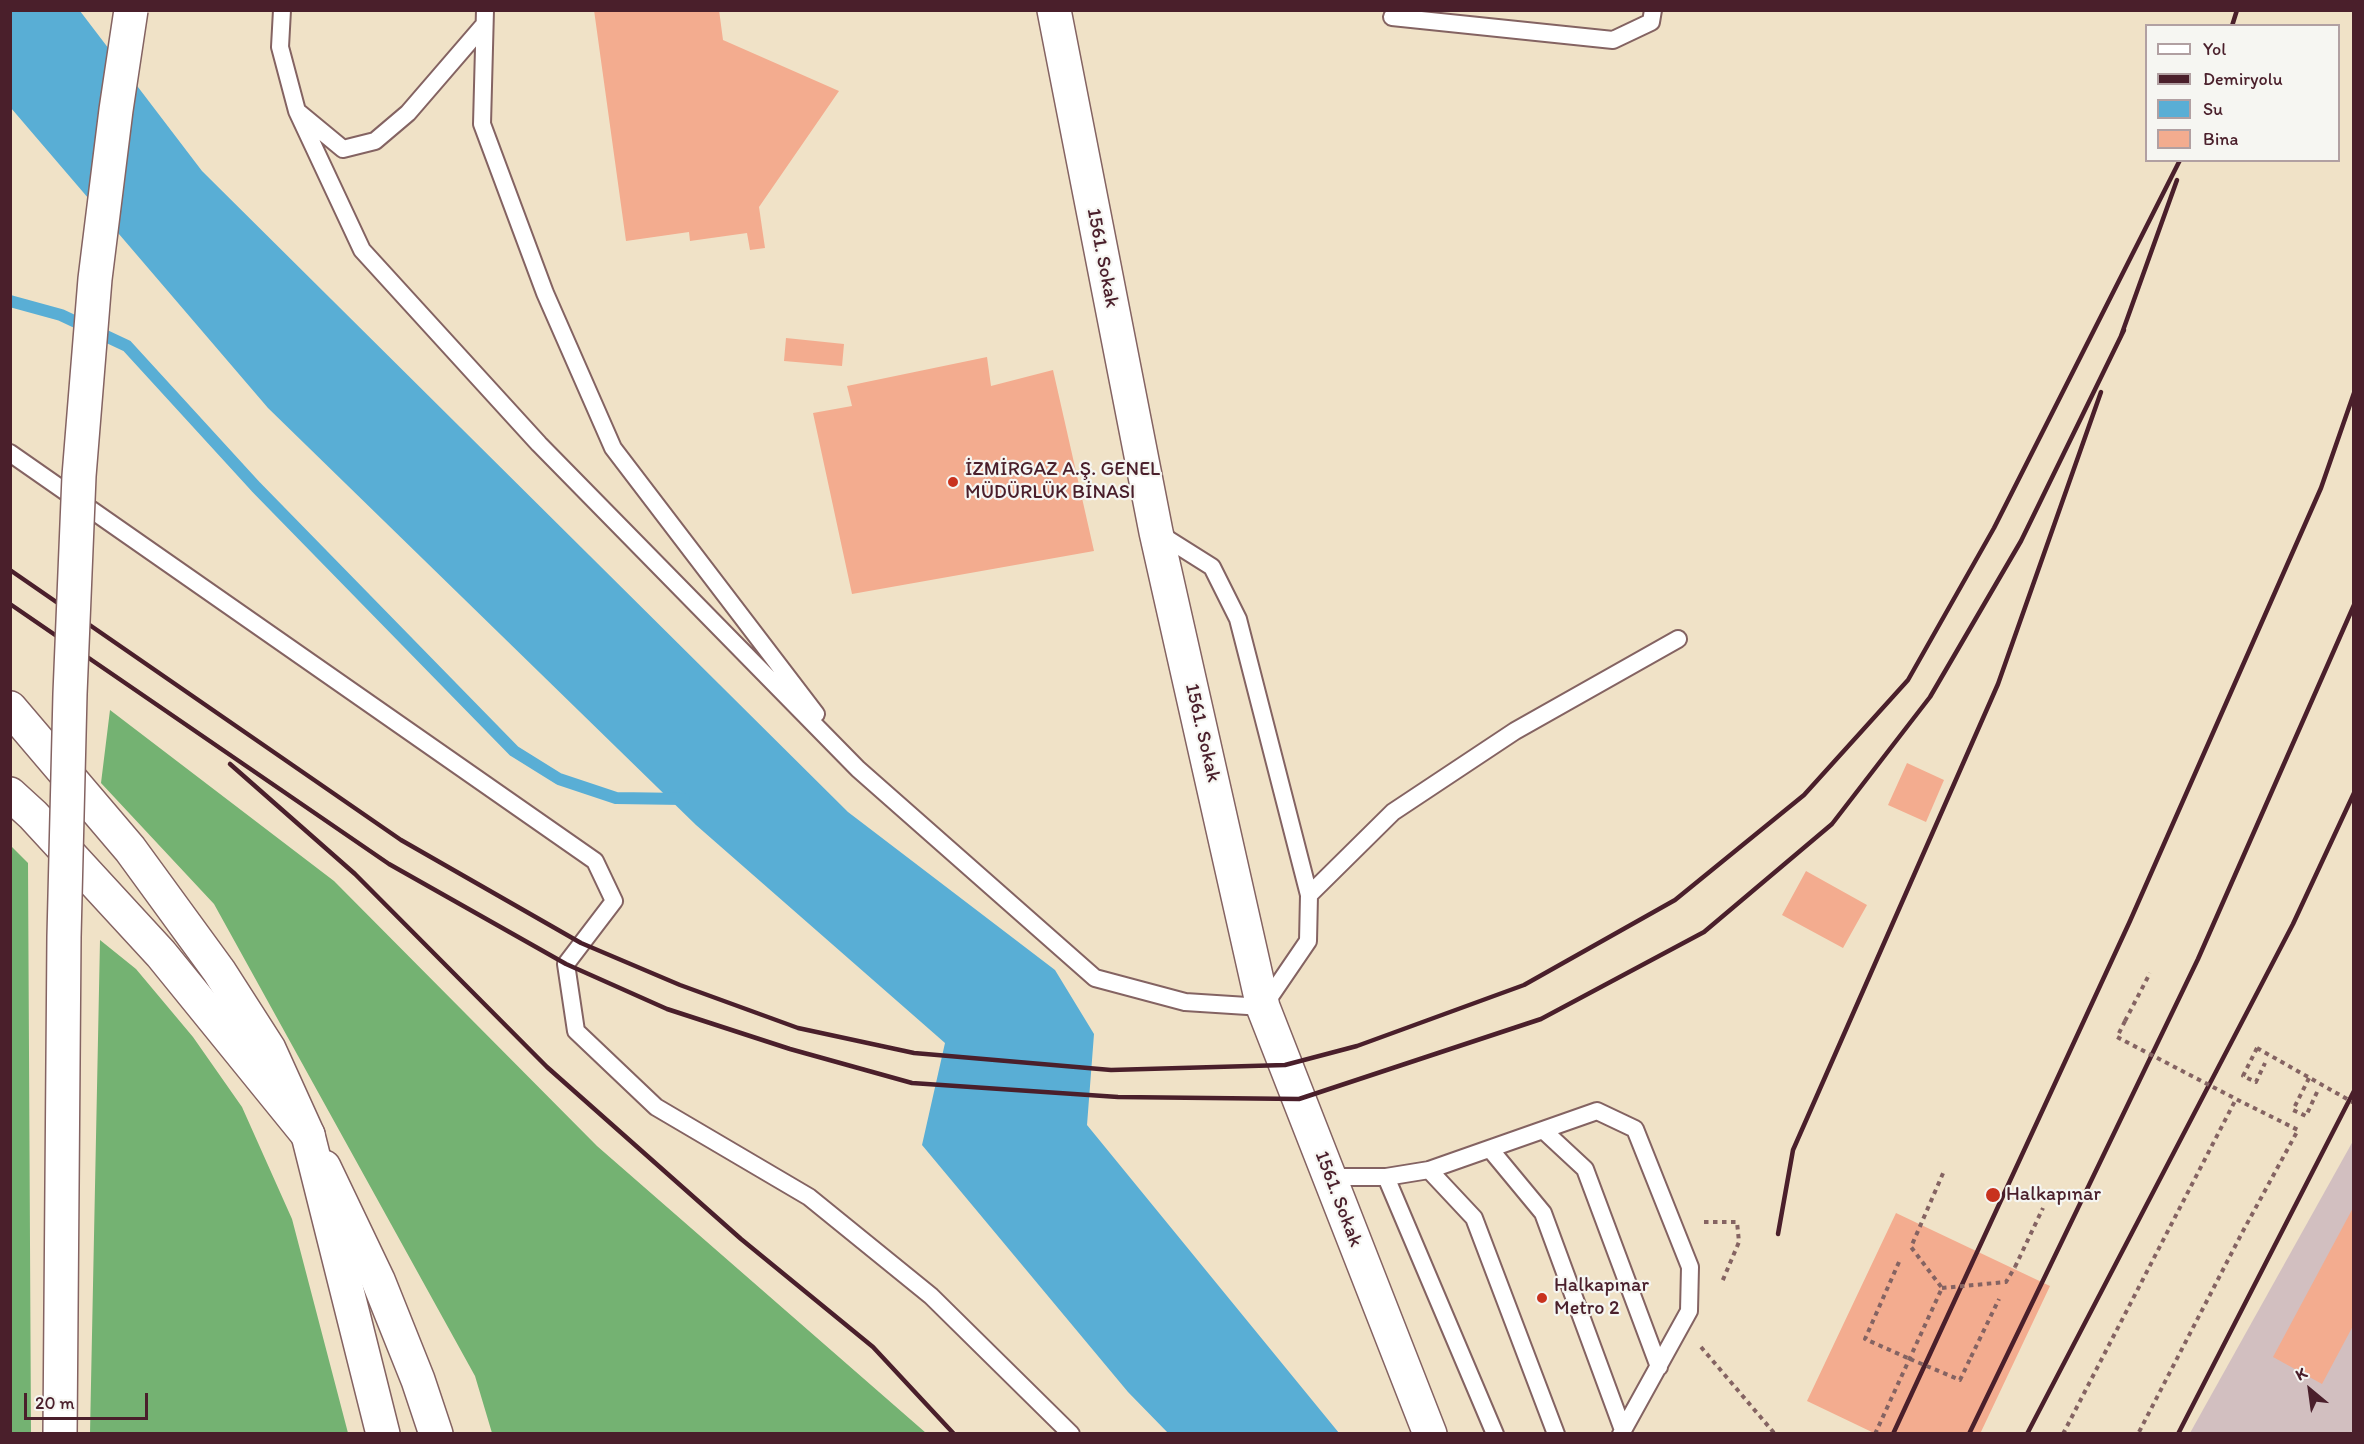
<!DOCTYPE html>
<meta charset="utf-8">
<style>
body{margin:0}
#map{position:relative;width:2364px;height:1444px;overflow:hidden;background:#f0e2c7;font-family:Itim,sans-serif}
canvas{display:block}
.frame{position:absolute;inset:0;border:12px solid #4a1f2b;pointer-events:none}
.legend{position:absolute;left:2145px;top:24px;width:195px;height:138px;box-sizing:border-box;background:#f6f6f2;border:2px solid #b1a0a2;margin:0;padding:8px 10px;list-style:none;font-size:18px;color:#4a1f2b}
.legend li{display:flex;align-items:center;gap:12px;height:30px}
.legend b{width:30px;border:2px solid #b1a0a2}
.north{position:absolute;left:2280px;top:1360px;width:60px;height:60px;-webkit-text-stroke:4px #f6f6f2;paint-order:stroke;rotate:331deg;font-size:16px;font-weight:700;line-height:24px;text-align:center;color:#4a1f2b}
.north::after{content:'';display:block;margin:auto;width:21px;height:27px;background:#4a1f2b;clip-path:polygon(50% 0,100% 100%,50% 72%,0 100%)}
.scale{position:absolute;left:24px;top:1393px;width:124px;height:27px;box-sizing:border-box;border:3px solid #4a1f2b;border-top:0;padding-left:8px;font-size:18px;line-height:21px;white-space:nowrap;color:#4a1f2b;-webkit-text-stroke:4px #f6f6f2;paint-order:stroke}
</style>
<div id="map">
<canvas width="2364" height="1444"></canvas>
<div class="frame"></div>
<ul class="legend">
<li><b style="height:8px;background:#fff"></b>Yol</li>
<li><b style="height:8px;background:#4a1f2b"></b>Demiryolu</li>
<li><b style="height:16px;background:#59aed5"></b>Su</li>
<li><b style="height:16px;background:#f3ac8f"></b>Bina</li>
</ul>
<div class="north">K</div>
<div class="scale">20 m</div>
</div>
<script>
const ctx = document.querySelector('canvas').getContext('2d');
ctx.lineJoin = 'round';
function fillPath(path, color) { ctx.fillStyle = color; ctx.fill(path, 'evenodd'); }
const shape = rows => new Path2D(rows.map(r => 'M' + r).join(''));
function strokePath(path, color, width, dash) { ctx.strokeStyle = color; ctx.lineWidth = width; ctx.lineCap = dash ? 'butt' : 'round'; ctx.setLineDash(dash || []); ctx.stroke(path); }
function write(font, color, halo, rows, align = 'center') {
  ctx.font = font + ' Itim,sans-serif'; ctx.lineWidth = 4.5; ctx.setLineDash([]); ctx.textBaseline = 'middle'; ctx.strokeStyle = halo; ctx.fillStyle = color; for (const [text, x, y, turn = 0] of rows) {
    ctx.save(); ctx.translate(x, y); ctx.rotate((+turn || 0) * Math.PI / 180); ctx.textAlign = isNaN(turn) ? turn : align; if (halo) ctx.strokeText(text, 0, 0); ctx.fillText(text, 0, 0); ctx.restore();
  }
}
fillPath(shape([
 [2353,1141,2353,1433,2190,1433]
]), '#d2bfc0');
fillPath(shape([
 [110,710,334,881,597,1146,926,1433,492,1433,475,1376,214,904,101,783],
 [11,846,28,863,31,1434,10,1433],
 [100,940,136,969,193,1037,242,1107,292,1219,348,1433,90,1433]
]), '#74b272');
fillPath(shape([
 [10,11,80,11,202,171,848,812,1055,970,1094,1034,1087,1125,1339,1433,1168,1433,1128,1392,922,1145,945,1043,696,825,268,408,11,108]
]), '#59aed5');
strokePath(shape([
 [10,301,61,315,127,346,256,487,514,751,559,779,616,798,684,799]
]), '#59aed5', 12);
fillPath(shape([
 [594,10,719,10,723,40,839,91,759,207,765,248,750,250,747,233,690,241,689,232,626,241],
 [786,338,844,344,842,366,784,361],
 [987,357,991,386,1053,370,1094,551,852,594,813,413,852,406,847,386],
 [1907,763,1944,780,1926,822,1888,805],
 [1806,871,1867,905,1843,948,1782,915],
 [2354,1206,2354,1324,2322,1384,2273,1357],
 [1896,1213,2050,1286,1980,1434,1876,1434,1807,1401]
]), '#f3ac8f');
const lane = shape([
 [282,10,280,47,297,111,343,149,375,141,408,113,483,26],
 [485,10,482,124,545,293,613,448,816,714],
 [1392,17,1613,40,1651,22,1653,10],
 [297,111,362,250,539,444,858,769,1095,978,1185,1002,1263,1007,1308,941,1309,895,1238,619,1212,567,1158,533],
 [10,453,595,861,614,901,566,964,576,1031,656,1107,809,1197,931,1296,1071,1434],
 [1309,895,1393,812,1515,731,1678,639],
 [1543,1130,1585,1169,1659,1367],
 [1490,1149,1543,1213,1623,1430],
 [1429,1170,1474,1218,1556,1434],
 [1329,1177,1386,1177,1429,1170,1597,1111,1635,1129,1690,1267,1689,1311,1621,1434],
 [1386,1177,1495,1434]
]);
const secondary = shape([
 [1054,10,1156,532,1263,1007,1430,1434],
 [324,1167,378,1280,418,1380,436,1434]
]);
const primary = shape([
 [10,708,130,849,219,971,269,1049,308,1135,383,1434]
]);
const highway = shape([
 [10,794,33,815,161,954,308,1135]
]);
strokePath(lane, '#846362', 20);
strokePath(secondary, '#846362', 36);
strokePath(primary, '#846362', 36);
strokePath(highway, '#846362', 36);
strokePath(shape([
 [2125,1021,2150,973],
 [2257,1048,2243,1076,2256,1082,2265,1063],
 [2309,1078,2293,1110,2306,1116,2318,1090],
 [1704,1222,1737,1222,1739,1242,1722,1282],
 [1899,1262,1865,1339,1910,1359],
 [2015,1267,2043,1208],
 [1701,1347,1775,1434],
 [1971,1357,1999,1299],
 [1875,1434,1942,1288,1911,1247,1944,1171],
 [2063,1434,2236,1099,2298,1130,2243,1231,2138,1434]
]), '#846362', 4, [4.5, 4.5]);
strokePath(lane, '#fff', 16);
strokePath(secondary, '#fff', 33);
strokePath(primary, '#fff', 33);
strokePath(highway, '#fff', 33);
strokePath(shape([
 [2232,26,2237,10],
 [2121,336,2177,180],
 [10,570,401,840,581,943,680,985,798,1028,914,1053,1111,1070,1285,1065,1357,1046,1524,985,1675,900,1804,795,1908,680,1994,528,2180,160],
 [10,604,389,864,566,964,667,1009,790,1049,912,1083,1118,1097,1299,1099,1541,1019,1704,932,1832,824,1930,697,2021,541,2124,330],
 [230,764,355,874,547,1067,741,1239,873,1347,954,1434],
 [1778,1234,1793,1150,1998,684,2101,392],
 [1893,1434,2130,921,2321,488,2354,393],
 [1969,1434,2198,959,2354,605],
 [2027,1434,2293,924,2354,793],
 [2178,1434,2354,1091]
]), '#4a1f2b', 4.5);
const highwayBridge = shape([
 [60,1434,64,937,70,694,79,476,95,279,116,110,131,10]
]);
strokePath(highwayBridge, '#846362', 36, []);
strokePath(shape([
 [2125,1021,2117,1037,2236,1099],
 [2257,1048,2354,1103],
 [1942,1288,2006,1282,2015,1267],
 [1910,1359,1960,1380,1971,1357]
]), '#846362', 4, [4.5, 4.5]);
strokePath(highwayBridge, '#fff', 33);
for (const [x, y, r, color] of [
 [953,482,6,"#c8321e"],
 [1993,1195,8,"#c8321e"],
 [1542,1298,6,"#c8321e"]
]) { const dot = new Path2D(); dot.arc(x, y, r, 0, 2 * Math.PI); ctx.fillStyle = color; ctx.fill(dot); strokePath(dot, '#f6f6f2', 2); }
write('20px', '#4a1f2b', '#f6f6f2', [
 ["1561. Sokak",1102,258,79],
 ["1561. Sokak",1202,733,77],
 ["1561. Sokak",1338,1199,69]
]);
write('20px', '#4a1f2b', '#f6f6f2', [
 ["İZMİRGAZ A.Ş. GENEL",965,470],
 ["MÜDÜRLÜK BİNASI",965,493],
 ["Halkapınar",2006,1195],
 ["Halkapınar",1554,1286],
 ["Metro 2",1554,1309]
], 'left');
</script>
